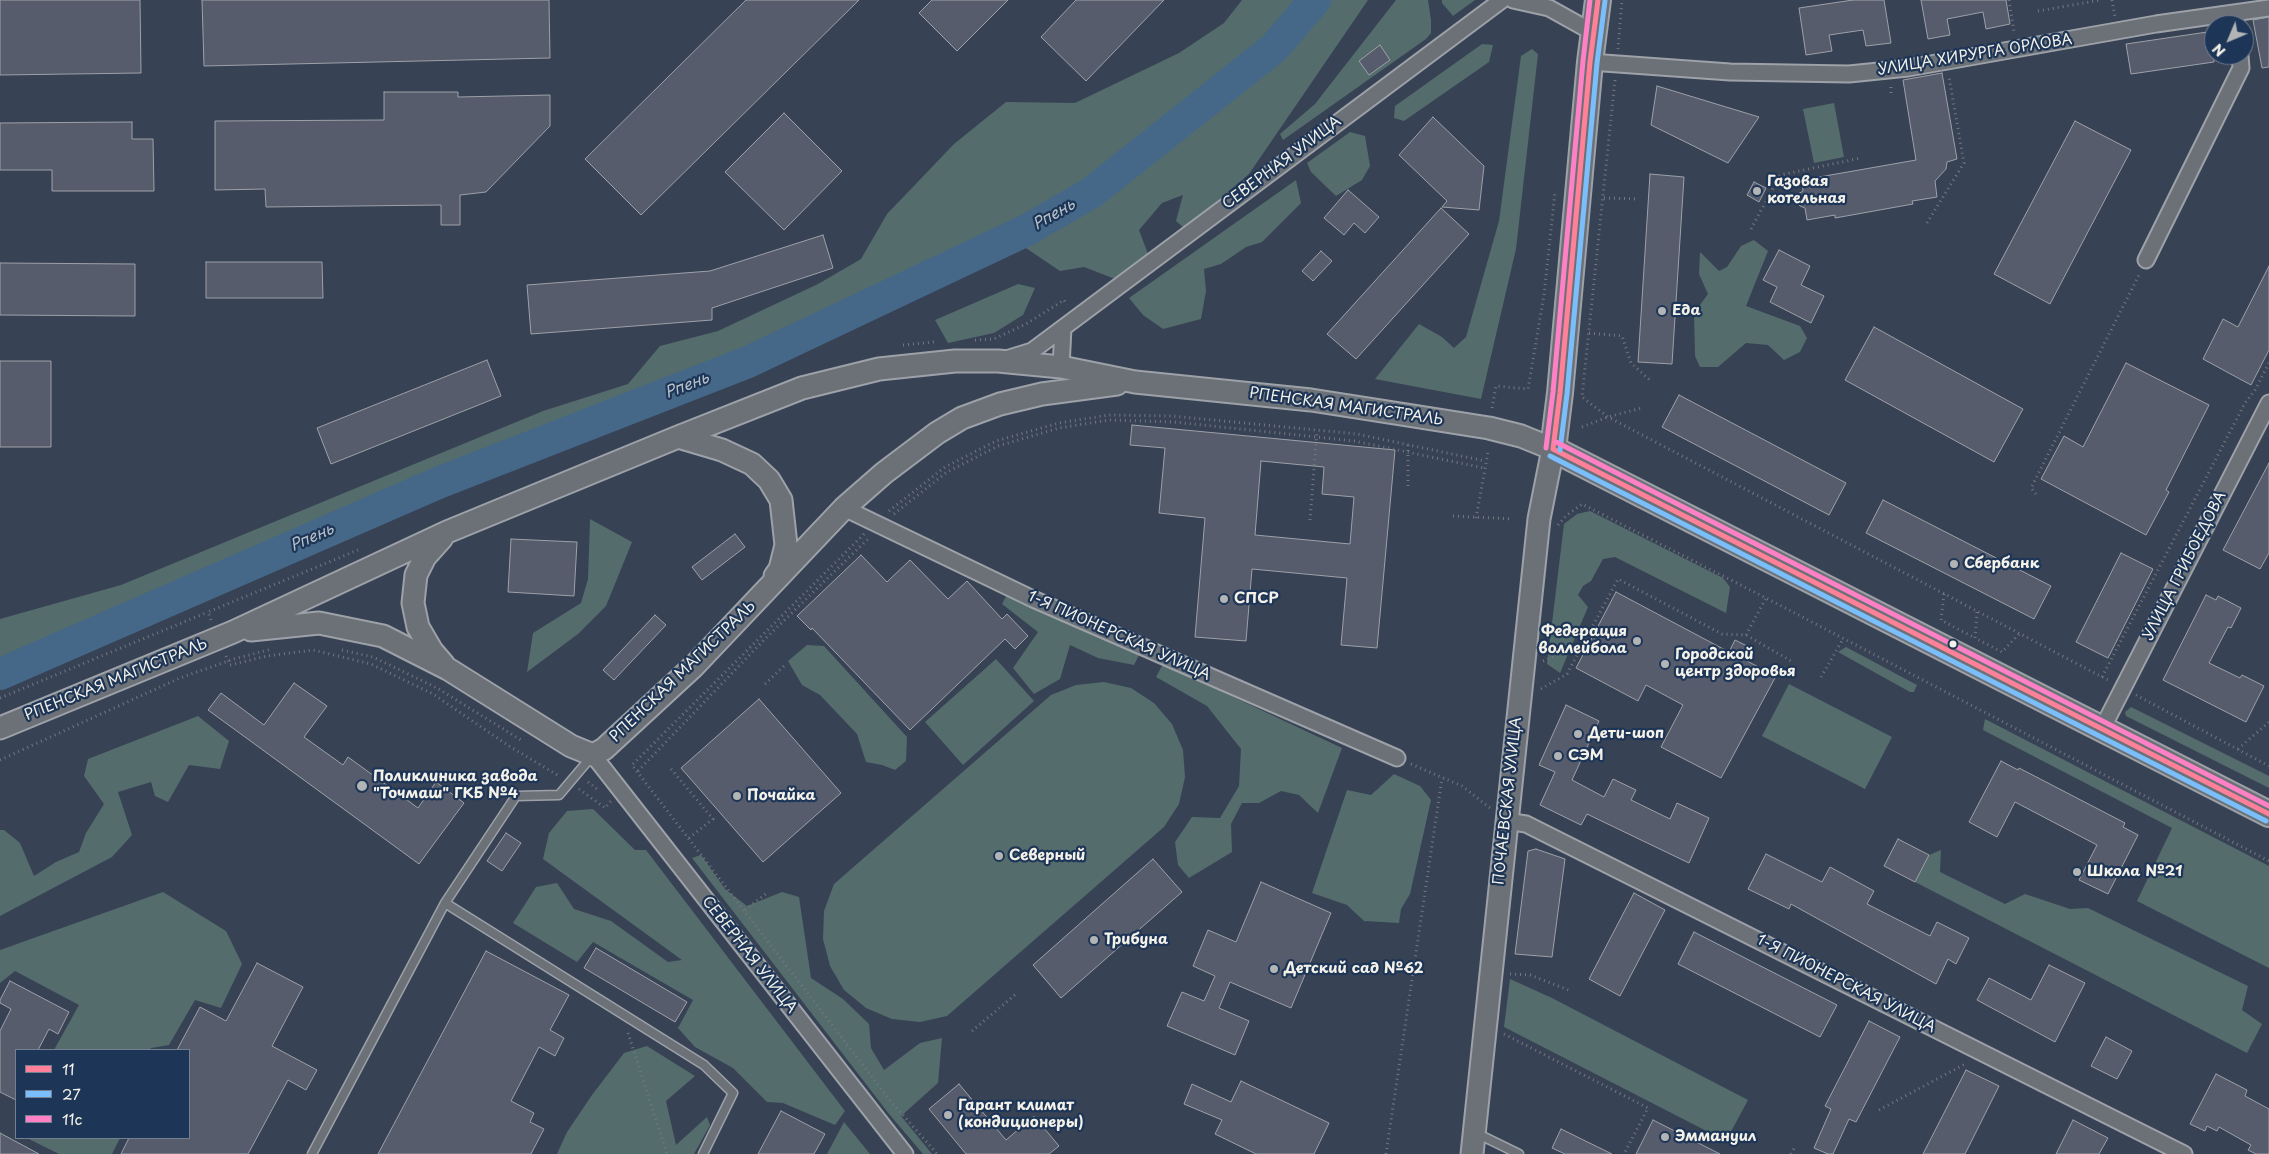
<!DOCTYPE html>
<meta charset="utf-8">
<style>
body{margin:0}
#map{position:relative;width:2269px;height:1154px;overflow:hidden;background:#384255;font-family:"Playpen Sans",sans-serif}
canvas{display:block}
.legend{position:absolute;left:15px;top:1049px;width:175px;height:90px;box-sizing:border-box;background:#1d3557;border:1px solid #738091;margin:0;padding:6px 9px;list-style:none;font-size:15px;color:#f4f1e8}
.legend li{display:flex;align-items:center;gap:10px;height:25px}
.legend b{width:25px;border:1px solid #738091}
.north{position:absolute;left:2204px;top:15px;width:50px;height:50px;box-sizing:border-box;background:#1d3557;border:1px solid #738091;border-radius:50%;rotate:225deg;font-size:14px;font-weight:700;line-height:20px;text-align:center;color:#f4f1e8}
.north::after{content:'';display:block;margin:auto;width:18px;height:22px;background:#b2b4b5;clip-path:polygon(50% 0,100% 100%,50% 72%,0 100%)}
</style>
<div id="map">
<canvas width="2269" height="1154"></canvas>
<ul class="legend">
<li><b style="height:6px;background:#ff8098"></b>11</li>
<li><b style="height:6px;background:#7abffc"></b>27</li>
<li><b style="height:6px;background:#ff80c5"></b>11с</li>
</ul>
<div class="north">N</div>
</div>
<script>
const ctx = document.querySelector('canvas').getContext('2d');
ctx.lineJoin = 'round';
function fillPath(path, color) { ctx.fillStyle = color; ctx.fill(path, 'evenodd'); }
const shape = rows => new Path2D(rows.map(r => 'M' + r).join(''));
function strokePath(path, color, width, dash) { ctx.strokeStyle = color; ctx.lineWidth = width; ctx.lineCap = dash ? 'butt' : 'round'; ctx.setLineDash(dash || []); ctx.stroke(path); }
function write(font, color, halo, rows, align = 'center') {
  ctx.font = font + ' "Playpen Sans",sans-serif'; ctx.lineWidth = 4.5; ctx.setLineDash([]); ctx.textBaseline = 'middle'; ctx.strokeStyle = halo; ctx.fillStyle = color; for (const [text, x, y, turn = 0] of rows) {
    ctx.save(); ctx.translate(x, y); ctx.rotate((+turn || 0) * Math.PI / 180); ctx.textAlign = isNaN(turn) ? turn : align; if (halo) ctx.strokeText(text, 0, 0); ctx.fillText(text, 0, 0); ctx.restore();
  }
}
fillPath(shape([
 [1242,0,1368,0,1249,174,1185,229,1176,221,1183,195,1162,203,1139,230,1148,254,1115,279,1084,267,1060,271,1002,232,935,269,849,305,731,361,479,459,0,662,0,619,121,585,543,411,628,384,660,346,718,331,818,284,861,259,887,214,954,144,1006,102,1075,103,1179,53,1224,23],
 [1396,0,1428,0,1431,20,1431,33,1426,39,1283,140,1280,134,1315,104],
 [1442,0,1475,0,1453,16,1442,3],
 [1482,44,1493,45,1489,62,1404,121,1394,118,1395,106],
 [1532,49,1538,54,1516,249,1481,399,1375,379,1419,324,1442,337,1454,348,1466,337,1499,221,1521,56],
 [1834,103,1844,157,1814,163,1803,109],
 [1350,132,1365,136,1370,166,1362,180,1336,196,1311,172,1307,163],
 [1296,180,1301,203,1262,242,1246,247,1221,264,1204,269,1206,291,1201,319,1163,329,1143,315,1129,298],
 [1754,240,1768,251,1746,306,1800,326,1807,338,1800,352,1784,360,1768,345,1746,343,1718,367,1700,367,1695,356,1694,313,1708,294,1699,274,1700,252,1719,271,1727,267,1741,246],
 [1018,284,1035,288,1023,315,994,333,948,343,935,320],
 [1590,511,1723,578,1730,587,1726,613,1615,557,1603,559,1591,581,1583,586,1578,595,1588,607,1560,673,1547,664,1564,524,1577,514],
 [590,519,632,542,606,606,578,634,527,672,533,633,581,603,588,579],
 [1009,591,1140,653,1134,665,1098,658,1070,645,1060,679,1034,694,1013,668,1038,632,1002,604],
 [807,645,824,646,907,737,906,761,895,770,882,765,866,762,857,734,820,695,802,685,788,661],
 [1846,647,1917,685,1914,692,1910,692,1838,652],
 [996,659,1034,701,963,765,925,722],
 [1163,664,1342,748,1318,813,1299,795,1281,791,1259,803,1242,803,1231,824,1232,852,1189,878,1178,865,1175,842,1192,817,1220,818,1239,786,1241,749,1207,706,1156,677],
 [1104,682,1131,688,1154,703,1172,724,1183,750,1185,777,1179,804,1164,827,947,1016,920,1022,892,1019,866,1008,844,990,830,966,823,939,824,911,834,884,1051,695,1076,685],
 [1789,684,1892,737,1865,789,1762,736],
 [2131,707,2269,776,2269,788,2126,716,2125,712],
 [198,716,229,741,220,769,189,765,168,802,155,796,151,782,118,792,132,835,112,857,0,916,0,830,4,830,20,843,34,876,56,862,79,852,86,833,104,804,84,776,88,759],
 [1985,719,2269,866,2269,968,2137,901,2172,828,1983,730],
 [1394,774,1420,786,1431,800,1410,894,1401,909,1399,923,1364,921,1347,905,1312,893,1347,790,1371,795],
 [593,809,635,850,646,850,845,1111,835,1125,783,1103,767,1102,733,1068,695,1047,678,1028,693,1000,593,942,577,962,513,923,536,887,557,883,574,909,611,921,668,962,682,960,543,859,549,833,567,811],
 [1941,850,1940,872,2005,904,2025,894,2070,909,2088,908,2248,986,2242,1010,2262,1024,2247,1053,1915,882,1929,855],
 [701,855,725,889,747,906,782,892,799,897,811,978,843,999,869,1024,871,1048,884,1070,920,1043,942,1038,938,1083,901,1116,932,1154,923,1154,889,1114,692,858],
 [163,892,226,931,242,964,221,1008,195,1000,169,1045,151,1048,149,1050,54,1050,79,1005,15,971,0,983,0,950],
 [1510,979,1552,998,1748,1100,1726,1141,1504,1027],
 [647,1046,695,1076,666,1101,676,1145,707,1117,710,1125,694,1154,557,1154,567,1132,592,1095,624,1053],
 [844,1122,870,1154,827,1154],
 [27,1138,120,1138,112,1154,59,1154]
]), '#546c6c');
strokePath(shape([
 [0,674,438,483,748,362,1027,230,1091,193,1274,48,1315,0]
]), '#456889', 32);
const building = shape([
 [0,0,140,0,141,73,0,75,0,0],
 [202,0,549,0,550,58,204,66,202,0],
 [746,0,859,0,641,215,585,159,746,0],
 [932,0,1008,0,957,51,919,13,932,0],
 [1076,0,1164,0,1086,81,1041,37,1076,0],
 [1853,0,1884,0,1891,43,1866,46,1863,30,1829,35,1832,51,1806,55,1799,8,1853,0],
 [1921,0,2006,0,2010,24,1986,29,1983,12,1947,19,1950,35,1928,39,1921,0],
 [2269,17,2269,67,2262,68,2253,20,2269,17],
 [2214,31,2214,62,2131,74,2126,44,2214,31],
 [1380,45,1390,60,1369,75,1359,61,1380,45],
 [1942,73,1957,159,1947,162,1946,169,1935,181,1937,197,1912,201,1913,204,1835,218,1835,215,1807,220,1805,208,1800,206,1796,201,1798,194,1803,191,1802,180,1916,160,1903,80,1942,73],
 [1657,86,1759,117,1728,163,1651,125,1657,86],
 [384,92,458,92,458,97,550,95,550,126,486,192,460,195,460,225,441,225,441,205,266,207,265,189,215,190,215,121,384,120,384,92],
 [784,113,842,171,784,230,725,172,784,113],
 [1433,117,1484,166,1479,210,1442,207,1447,201,1399,155,1433,117],
 [2075,121,2131,150,2050,304,1994,274,2075,121],
 [132,122,132,139,153,139,154,191,52,191,52,170,0,170,0,123,132,122],
 [1650,174,1684,177,1672,364,1638,362,1650,174],
 [1754,182,1766,188,1759,202,1747,195,1754,182],
 [1348,190,1379,217,1365,233,1354,223,1344,235,1324,218,1348,190],
 [1441,208,1469,234,1356,359,1327,334,1441,208],
 [823,235,833,268,712,308,712,320,531,334,527,285,710,271,823,235],
 [1779,250,1810,266,1801,285,1824,296,1811,323,1770,302,1777,287,1763,280,1779,250],
 [1321,251,1332,261,1313,281,1302,271,1321,251],
 [206,262,322,262,323,298,206,298,206,262],
 [0,263,135,264,135,316,0,315,0,263],
 [2269,266,2269,350,2251,385,2203,359,2223,319,2238,327,2269,266],
 [1874,327,2023,409,1994,462,1845,380,1874,327],
 [487,360,501,396,331,464,317,428,487,360],
 [0,361,51,361,51,447,0,447,0,361],
 [2126,363,2209,405,2166,490,2169,492,2146,535,2041,479,2064,436,2083,447,2126,363],
 [1679,395,1846,483,1829,515,1662,427,1679,395],
 [1132,425,1395,450,1377,648,1341,645,1347,578,1252,569,1246,641,1195,637,1205,518,1159,513,1165,448,1130,445,1132,425],
 [1261,461,1324,467,1322,494,1354,497,1350,544,1255,535,1261,461],
 [2269,463,2269,553,2260,569,2223,550,2269,463],
 [1883,500,2051,586,2034,619,1866,533,1883,500],
 [735,534,745,547,702,580,692,567,735,534],
 [511,539,577,542,574,596,508,592,511,539],
 [2121,553,2153,569,2108,658,2076,642,2121,553],
 [861,555,887,582,910,560,948,599,967,581,1002,619,1007,614,1028,636,1015,649,1005,639,910,730,812,628,811,630,797,616,861,555],
 [1616,592,1729,652,1735,640,1751,648,1745,660,1776,676,1721,778,1661,747,1683,705,1646,685,1638,701,1576,668,1616,592],
 [2206,595,2216,600,2218,596,2241,608,2231,628,2228,627,2209,663,2240,678,2242,675,2264,686,2246,722,2163,680,2206,595],
 [655,615,666,625,614,680,603,670,655,615],
 [294,683,327,706,304,737,343,765,348,757,418,808,436,782,464,803,419,864,208,710,221,693,264,725,294,683],
 [759,699,841,793,763,862,681,768,759,699],
 [1566,705,1599,721,1572,780,1604,797,1613,779,1636,790,1631,800,1670,819,1677,803,1709,818,1689,863,1587,814,1581,825,1540,805,1555,772,1539,765,1566,705],
 [2001,761,2018,770,2019,768,2125,823,2123,827,2138,835,2108,894,2079,880,2097,845,2015,802,1997,837,1969,822,2001,761],
 [506,833,521,843,502,871,487,861,506,833],
 [1898,839,1929,855,1915,882,1884,866,1898,839],
 [1536,849,1565,859,1552,957,1515,954,1528,851,1536,849],
 [1766,854,1822,882,1830,867,1874,891,1867,904,1930,936,1937,922,1969,938,1956,964,1948,959,1936,984,1791,904,1789,909,1748,889,1766,854],
 [1153,859,1182,892,1061,998,1033,965,1153,859],
 [1261,882,1331,913,1291,1008,1230,982,1219,1008,1249,1021,1235,1055,1167,1026,1182,992,1204,1001,1215,976,1193,966,1208,930,1236,942,1261,882],
 [1634,893,1665,910,1620,996,1589,979,1634,893],
 [1694,932,1837,1005,1820,1037,1678,964,1694,932],
 [596,948,687,1002,675,1022,584,968,596,948],
 [486,951,569,995,550,1030,564,1038,555,1056,539,1047,511,1101,534,1113,530,1122,544,1129,531,1154,378,1154,486,951],
 [257,963,303,987,272,1046,317,1070,306,1090,288,1080,248,1154,121,1154,129,1138,189,1138,189,1050,177,1050,200,1007,226,1021,257,963],
 [2049,965,2085,983,2055,1042,1977,1000,1989,978,2031,1000,2049,965],
 [10,981,69,1012,58,1034,49,1029,38,1050,16,1050,16,1100,0,1092,0,1031,11,1009,0,1003,0,1000,10,981],
 [1869,1021,1900,1037,1856,1122,1849,1119,1833,1154,1828,1154,1814,1148,1831,1109,1825,1106,1869,1021],
 [2106,1037,2132,1051,2117,1079,2091,1066,2106,1037],
 [1966,1070,1999,1086,1965,1154,1923,1154,1966,1070],
 [2216,1074,2247,1090,2245,1096,2269,1109,2269,1154,2256,1154,2248,1150,2251,1145,2219,1127,2217,1131,2207,1126,2205,1131,2190,1124,2216,1074],
 [1241,1081,1329,1123,1314,1154,1256,1154,1215,1134,1222,1120,1184,1104,1192,1084,1231,1102,1241,1081],
 [959,1084,1006,1140,1034,1116,1059,1146,1049,1154,966,1154,929,1109,959,1084],
 [781,1111,825,1134,814,1154,758,1154,781,1111],
 [1653,1120,1720,1154,1636,1154,1653,1120],
 [2073,1120,2108,1138,2099,1154,2056,1154,2073,1120],
 [1561,1129,1612,1154,1565,1154,1552,1148,1561,1129],
 [0,1133,39,1154,0,1154,0,1133]
]);
fillPath(building, '#575c6c');
strokePath(building, '#9da1a8', 1);
const service = shape([
 [592,756,559,795,516,796,445,903,704,1065,733,1093,703,1154],
 [1476,1133,1519,1154],
 [312,1154,445,903]
]);
const minor = shape([
 [1513,0,1549,8,1594,33],
 [1590,62,1730,72,1849,74,1908,68,2156,24,2269,8],
 [2146,260,2241,68,2240,55],
 [1006,359,1032,351,1502,0],
 [1061,367,1063,328],
 [844,508,1033,599,1397,758],
 [2102,729,2269,403],
 [593,755,905,1154],
 [1506,821,1526,824,2184,1154]
]);
const secondary = shape([
 [678,437,722,450,752,464,769,480,781,500,786,545,780,569,775,576],
 [442,538,425,557,416,575,413,603,418,627,432,651,444,665],
 [251,630,319,623,383,636,448,669,571,746,593,755,604,749,694,666,844,508,884,473,937,433,962,418,1000,404,1042,394,1117,384],
 [0,728,233,632,447,532,678,437,802,388,879,369,955,361,998,361,1061,367,1135,382,1311,400,1407,415,1489,428,1521,436,1553,449,1539,519,1472,1154]
]);
const primary = shape([
 [1598,0,1590,62,1560,393,1553,449,2269,814]
]);
strokePath(service, '#9da1a8', 11);
strokePath(minor, '#9da1a8', 19);
strokePath(secondary, '#9da1a8', 25);
strokePath(primary, '#9da1a8', 28);
strokePath(shape([
 [2009,0,2014,32],
 [2112,0,2115,17],
 [2038,11,2101,0],
 [1618,49,1622,0],
 [1615,80,1582,397,1608,417,2108,680],
 [1891,93,1891,86],
 [1604,198,1639,199],
 [1927,223,1964,163,1949,77],
 [1751,229,1780,175,1861,158],
 [1589,333,1622,336,1631,363,1652,382],
 [975,340,994,339,1026,324,1064,300,1067,305],
 [903,345,934,342],
 [1492,408,1496,386,1528,389,1544,295,1555,192],
 [1582,427,1608,417,1642,408],
 [1408,486,1408,445],
 [2036,494,2031,488,2140,273],
 [889,511,945,467,996,441,1059,423,1109,415,1172,416,1357,434,1485,461],
 [894,514,947,472,998,446,1059,428,1109,420,1174,422,1354,441,1484,468],
 [1453,516,1513,519],
 [1476,518,1488,452],
 [1310,520,1317,431],
 [1558,525,1567,515,1582,504,1766,598,2269,861],
 [864,534,632,765,889,1099,937,1154],
 [1944,594,1941,620,1975,638],
 [1977,612,1975,638,2002,652,2019,634],
 [211,620,208,612,358,550],
 [1746,635,1766,598],
 [342,650,373,657,437,688,521,740],
 [226,656,230,665,267,656,313,650,371,664,433,694,509,746,559,776],
 [1543,661,1581,646],
 [1821,677,1843,639],
 [2102,677,2245,403,2255,390,2269,363],
 [765,684,784,666],
 [1541,689,1567,674,1618,579,1722,634,1746,635,1791,661],
 [2136,695,2269,766],
 [0,698,208,612],
 [2238,749,2269,722],
 [0,760,180,678,234,659,272,649],
 [1411,764,1462,786,1490,808],
 [671,769,713,819,689,838],
 [638,771,764,640,870,537],
 [588,782,597,789],
 [579,789,605,808,611,801],
 [745,910,767,893],
 [1510,974,1530,975,1571,991],
 [972,1031,1016,994],
 [628,1033,667,1154],
 [1504,1034,1648,1108,1624,1154],
 [1879,1110,1967,1063],
 [1386,1154,1442,778],
 [1791,1154,1795,1147]
]), '#737880', 3, [1, 4]);
strokePath(service, '#6c7177', 8);
strokePath(minor, '#6c7177', 15);
strokePath(secondary, '#6c7177', 21);
strokePath(primary, '#6c7177', 24);
strokePath(shape([
 [1553,449,2269,814],
 [1553,449,1560,393,1590,62,1598,0]
]), '#ff8098', 5);
strokePath(shape([
 [1560,450,1567,394,1597,63,1605,1],
 [1550,456,2266,821]
]), '#7abffc', 5);
strokePath(shape([
 [1556,442,2269,806],
 [1546,448,1553,392,1583,61,1590,0]
]), '#ff80c5', 5);
for (const [x, y, r, color] of [
 [1757,191,5,"#b2b4b5"],
 [1662,311,5,"#b2b4b5"],
 [1954,564,5,"#b2b4b5"],
 [1224,599,5,"#b2b4b5"],
 [1637,641,5,"#b2b4b5"],
 [1953,644,4.5,"#f4f1e8"],
 [1665,664,5,"#b2b4b5"],
 [1578,734,5,"#b2b4b5"],
 [1558,756,5,"#b2b4b5"],
 [362,786,6,"#b2b4b5"],
 [737,796,5,"#b2b4b5"],
 [999,856,5,"#b2b4b5"],
 [2077,872,5,"#b2b4b5"],
 [1094,940,5,"#b2b4b5"],
 [1274,969,5,"#b2b4b5"],
 [948,1115,5,"#b2b4b5"],
 [1665,1137,5,"#b2b4b5"]
]) { const dot = new Path2D(); dot.arc(x, y, r, 0, 2 * Math.PI); ctx.fillStyle = color; ctx.fill(dot); strokePath(dot, '#1d3557', 2); }
write('15px', '#f4f1e8', '#1d3557', [
 ["УЛИЦА ХИРУРГА ОРЛОВА",1975,55,-9],
 ["СЕВЕРНАЯ УЛИЦА",1282,163,-37],
 ["РПЕНСКАЯ МАГИСТРАЛЬ",1346,407,8],
 ["УЛИЦА ГРИБОЕДОВА",2185,566,-63],
 ["1-Я ПИОНЕРСКАЯ УЛИЦА",1119,636,24],
 ["РПЕНСКАЯ МАГИСТРАЛЬ",683,672,-44],
 ["РПЕНСКАЯ МАГИСТРАЛЬ",116,680,-22],
 ["ПОЧАЕВСКАЯ УЛИЦА",1508,801,-84],
 ["СЕВЕРНАЯ УЛИЦА",749,955,52],
 ["1-Я ПИОНЕРСКАЯ УЛИЦА",1846,984,27]
]);
write('bold 15px', '#f4f1e8', '#1d3557', [
 ["Газовая",1767,182],
 ["котельная",1767,199],
 ["Еда",1672,311],
 ["Сбербанк",1964,564],
 ["СПСР",1234,599],
 ["Федерация",1627,632,"right"],
 ["воллейбола",1627,649,"right"],
 ["Городской",1675,655],
 ["центр здоровья",1675,672],
 ["Дети-шоп",1588,734],
 ["СЭМ",1568,756],
 ["Поликлиника завода",373,777],
 ["\"Точмаш\" ГКБ №4",373,794],
 ["Почайка",747,796],
 ["Северный",1009,856],
 ["Школа №21",2087,872],
 ["Трибуна",1104,940],
 ["Детский сад №62",1284,969],
 ["Гарант климат",958,1106],
 ["(кондиционеры)",958,1123],
 ["Эммануил",1675,1137]
], 'left');
write('italic 16px', '#b7c2c8', '#1d3557', [
 ["Рпень",1054,215,-30],
 ["Рпень",687,386,-21],
 ["Рпень",312,538,-24]
]);
</script>
